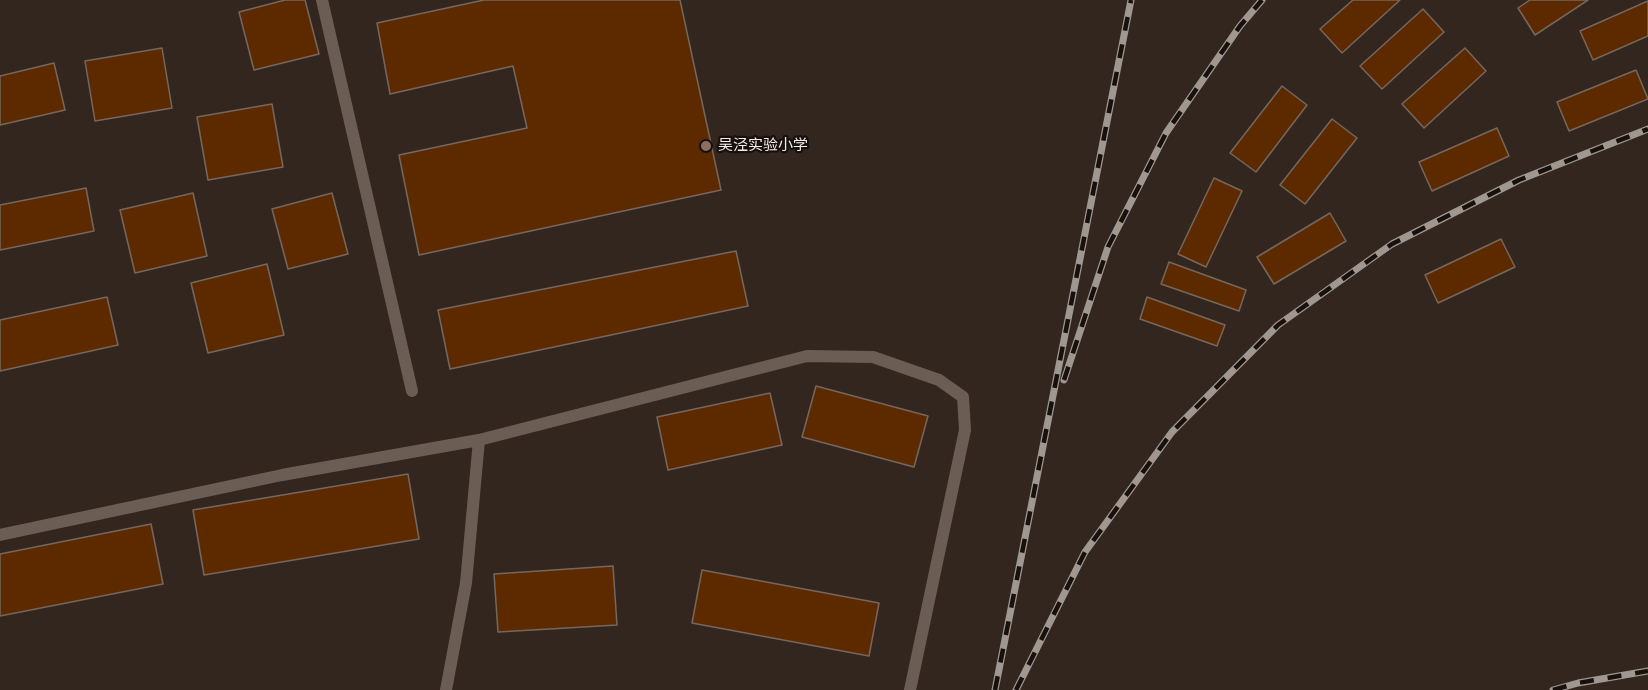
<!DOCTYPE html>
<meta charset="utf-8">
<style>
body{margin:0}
canvas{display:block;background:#33261f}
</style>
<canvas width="1648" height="690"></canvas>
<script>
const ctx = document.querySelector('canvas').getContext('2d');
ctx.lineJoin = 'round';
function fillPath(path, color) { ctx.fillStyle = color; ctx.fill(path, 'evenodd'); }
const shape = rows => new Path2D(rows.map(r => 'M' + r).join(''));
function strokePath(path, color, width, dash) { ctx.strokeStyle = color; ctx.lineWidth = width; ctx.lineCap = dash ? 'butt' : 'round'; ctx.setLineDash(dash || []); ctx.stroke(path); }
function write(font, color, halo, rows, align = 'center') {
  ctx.font = font + ' "PT Sans","Noto Sans SC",sans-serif'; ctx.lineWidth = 4.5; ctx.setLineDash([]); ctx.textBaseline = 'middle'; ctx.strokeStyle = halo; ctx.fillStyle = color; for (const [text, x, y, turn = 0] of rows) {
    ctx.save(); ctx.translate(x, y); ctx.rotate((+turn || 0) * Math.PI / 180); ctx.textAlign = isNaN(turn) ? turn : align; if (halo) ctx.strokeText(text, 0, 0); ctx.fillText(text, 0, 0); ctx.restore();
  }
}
const building = shape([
 [285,0,305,0,319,54,254,70,239,12,285,0],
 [484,0,680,0,721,190,419,255,399,155,527,128,513,66,390,94,377,23,484,0],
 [1353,0,1400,0,1342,53,1320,29,1353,0],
 [1530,0,1588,0,1535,35,1518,8,1530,0],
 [1648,1,1648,36,1593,60,1580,31,1648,1],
 [1423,9,1444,32,1382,89,1360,66,1423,9],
 [162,48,172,108,95,121,85,61,162,48],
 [1465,48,1486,71,1424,128,1402,104,1465,48],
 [54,63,65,110,0,125,0,76,54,63],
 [1636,70,1648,99,1569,131,1557,102,1636,70],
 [1282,86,1307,105,1256,172,1230,153,1282,86],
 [272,104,283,167,208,180,197,117,272,104],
 [1332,119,1357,138,1305,204,1280,185,1332,119],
 [1497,128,1509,156,1432,191,1419,162,1497,128],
 [1214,178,1242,191,1206,267,1178,254,1214,178],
 [86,188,94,231,0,250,0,205,86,188],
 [193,193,207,256,135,273,120,210,193,193],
 [332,193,348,254,288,269,272,209,332,193],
 [1330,213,1346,241,1274,284,1257,257,1330,213],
 [1501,239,1515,267,1438,303,1425,275,1501,239],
 [736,251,748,306,450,369,438,310,736,251],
 [1169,262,1246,290,1239,311,1161,284,1169,262],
 [267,264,284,335,208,353,191,283,267,264],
 [107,297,118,345,0,371,0,320,107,297],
 [1147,297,1225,325,1217,346,1140,319,1147,297],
 [816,386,928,416,914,467,802,437,816,386],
 [770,393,782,445,668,470,657,417,770,393],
 [408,474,419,539,204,575,193,510,408,474],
 [151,524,163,584,0,616,0,554,151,524],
 [613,566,617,625,498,632,494,574,613,566],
 [702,570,879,603,869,656,692,623,702,570]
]);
fillPath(building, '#5d2a00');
strokePath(building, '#75675e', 1.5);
strokePath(shape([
 [322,0,412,391],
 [0,535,282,475,479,440,807,356,873,357,939,380,963,397,965,430,910,690],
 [446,690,466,583,479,440]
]), '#6b5c54', 12);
const rail = shape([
 [1064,380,1108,247,1166,133,1240,26,1262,0],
 [995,690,1131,0],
 [1016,690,1085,552,1172,432,1278,325,1392,244,1519,180,1648,129],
 [1553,690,1578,683,1648,671]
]);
strokePath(rail, '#a19791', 7);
strokePath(rail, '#16110d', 4.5, [14]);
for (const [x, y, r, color] of [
 [706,146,6,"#8d6e63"]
]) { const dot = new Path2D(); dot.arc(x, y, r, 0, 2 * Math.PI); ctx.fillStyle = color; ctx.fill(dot); strokePath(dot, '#16110d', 2); }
write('15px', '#f6eee9', '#16110d', [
 ["吴泾实验小学",718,146]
], 'left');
</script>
